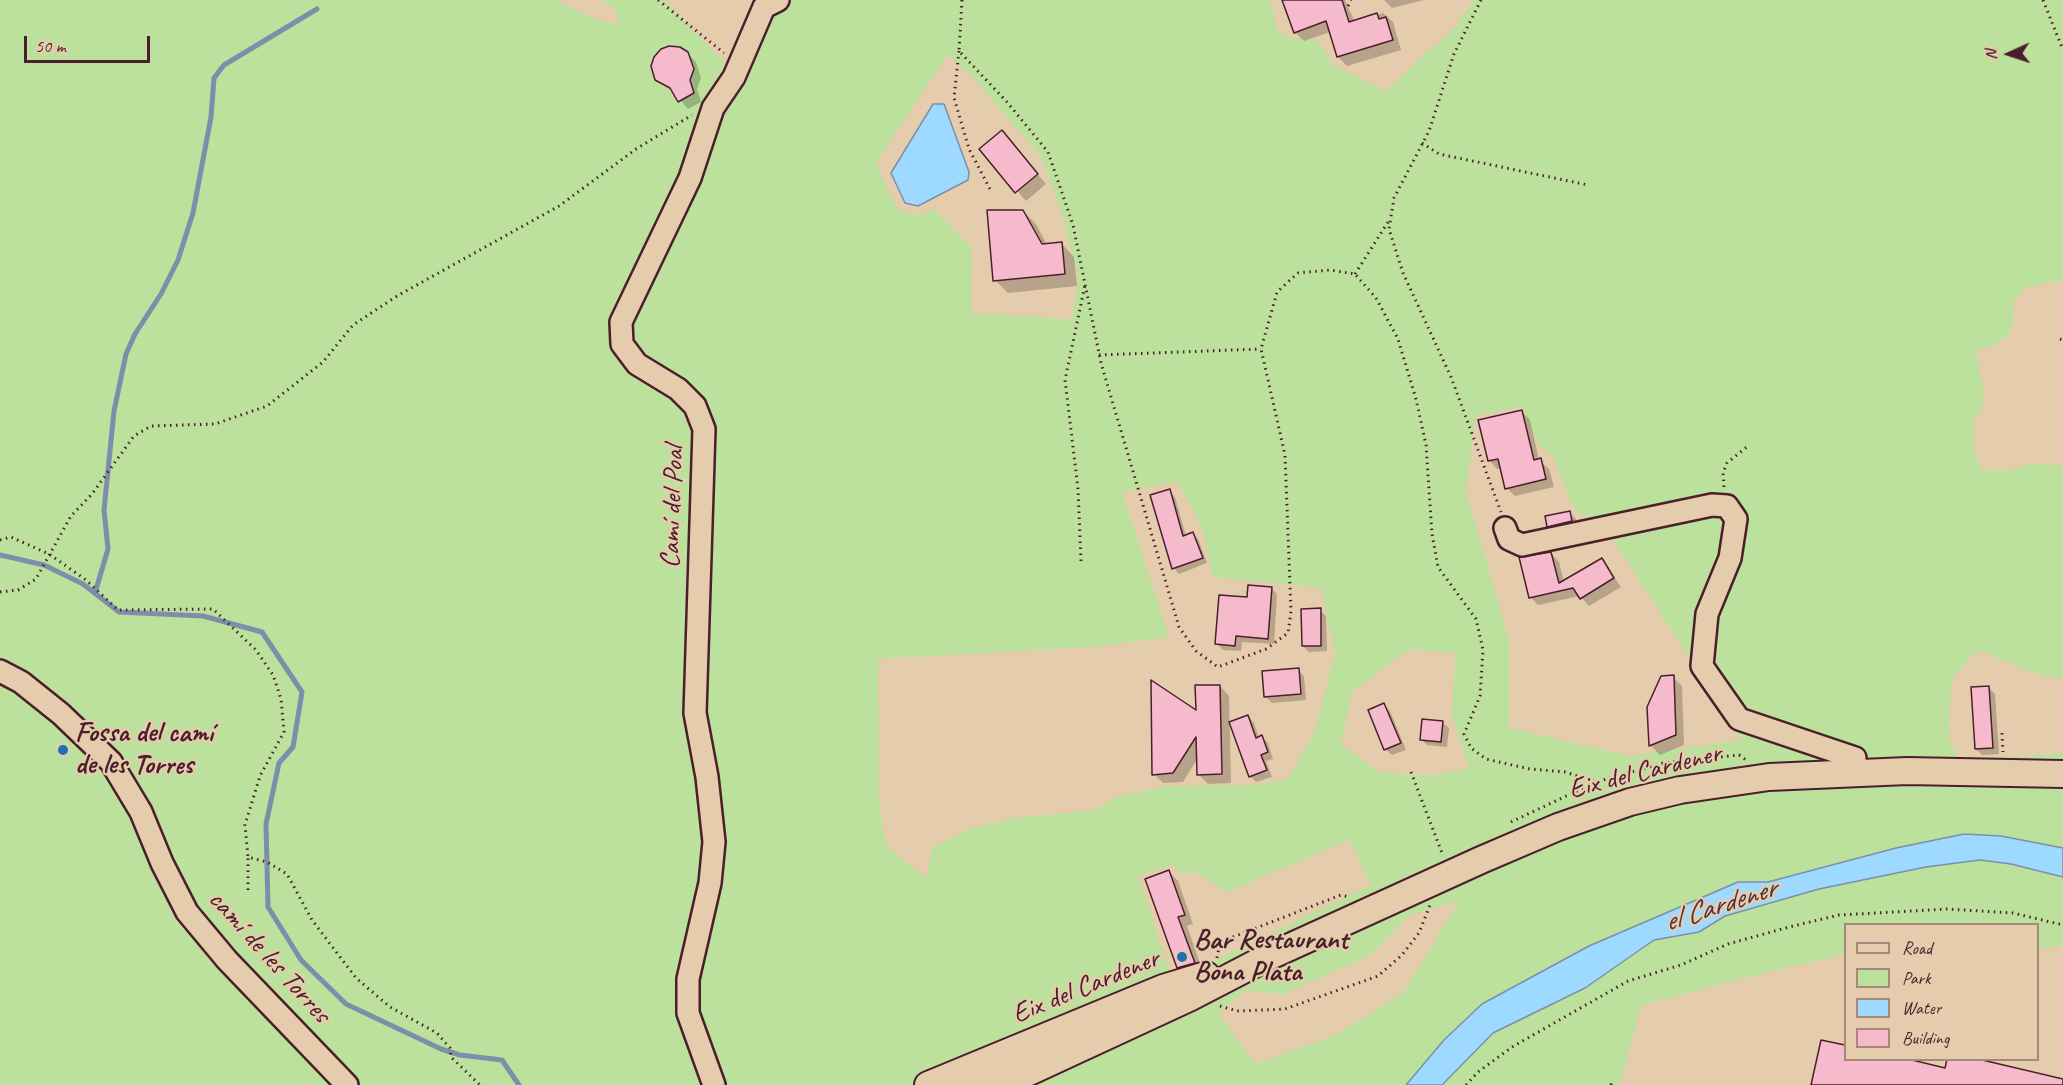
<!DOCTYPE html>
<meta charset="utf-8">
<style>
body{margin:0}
#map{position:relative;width:2063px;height:1085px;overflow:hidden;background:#e5ccad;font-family:Caveat,sans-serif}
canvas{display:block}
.legend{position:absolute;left:1844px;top:923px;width:195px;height:138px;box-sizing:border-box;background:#e5ccad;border:2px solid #a78779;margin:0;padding:8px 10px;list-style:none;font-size:18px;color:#4a1f2b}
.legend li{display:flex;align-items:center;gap:12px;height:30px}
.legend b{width:30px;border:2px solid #a78779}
.north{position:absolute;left:1979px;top:24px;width:60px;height:60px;-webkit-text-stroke:4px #e5ccad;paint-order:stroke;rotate:267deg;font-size:16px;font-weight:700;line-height:24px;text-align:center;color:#4a1f2b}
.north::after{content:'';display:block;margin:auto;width:21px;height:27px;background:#4a1f2b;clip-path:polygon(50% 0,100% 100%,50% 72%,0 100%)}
.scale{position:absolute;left:24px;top:36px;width:126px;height:27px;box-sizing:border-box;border:3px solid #4a1f2b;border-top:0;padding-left:8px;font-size:18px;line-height:21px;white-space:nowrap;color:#4a1f2b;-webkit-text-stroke:4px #e5ccad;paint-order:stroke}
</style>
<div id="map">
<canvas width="2063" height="1085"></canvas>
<ul class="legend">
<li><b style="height:8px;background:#e5ccad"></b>Road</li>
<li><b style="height:16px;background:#bbe19c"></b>Park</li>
<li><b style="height:16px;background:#9edaff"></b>Water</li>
<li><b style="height:16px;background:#f5bbcc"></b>Building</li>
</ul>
<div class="north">N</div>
<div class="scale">50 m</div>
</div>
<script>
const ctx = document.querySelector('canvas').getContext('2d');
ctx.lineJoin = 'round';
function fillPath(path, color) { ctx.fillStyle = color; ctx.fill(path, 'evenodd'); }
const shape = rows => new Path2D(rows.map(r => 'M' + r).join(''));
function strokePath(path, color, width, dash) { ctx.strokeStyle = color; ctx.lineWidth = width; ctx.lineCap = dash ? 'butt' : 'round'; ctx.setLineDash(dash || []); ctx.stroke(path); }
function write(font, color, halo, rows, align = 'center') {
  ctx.font = font + ' Caveat,sans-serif'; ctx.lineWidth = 4.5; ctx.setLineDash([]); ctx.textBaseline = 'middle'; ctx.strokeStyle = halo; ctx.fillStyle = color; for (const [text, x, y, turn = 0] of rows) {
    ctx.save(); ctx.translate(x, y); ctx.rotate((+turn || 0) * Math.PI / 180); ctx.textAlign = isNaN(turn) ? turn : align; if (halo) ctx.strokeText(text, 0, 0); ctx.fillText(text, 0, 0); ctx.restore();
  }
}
fillPath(shape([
 [0,0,555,0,592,18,619,24,615,8,601,0,665,0,728,65,756,0,1271,0,1277,31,1290,38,1316,40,1334,66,1386,91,1457,25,1474,0,2063,0,2063,280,2026,287,2014,300,2012,327,2008,335,1994,346,1976,350,1984,394,1982,408,1974,418,1974,450,1980,470,2010,470,2031,464,2063,465,2063,679,2034,673,1983,652,1974,652,1951,682,1949,722,1950,740,1957,757,2021,757,2063,752,2063,848,2001,836,1896,848,1768,882,1738,882,1589,946,1482,1004,1444,1040,1406,1085,0,1085],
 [947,55,972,76,1041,157,1065,223,1078,280,1072,319,971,313,972,248,935,210,919,214,905,213,898,209,891,197,876,163],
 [1522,407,1539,444,1554,459,1569,499,1581,515,1601,521,1742,740,1630,756,1509,728,1509,639,1466,493,1475,416],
 [1177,482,1202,526,1213,577,1321,588,1335,654,1314,733,1287,780,1254,785,1166,786,1114,798,1095,810,1015,818,971,828,932,848,927,878,890,850,883,832,879,797,878,659,1093,647,1169,637,1122,492],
 [1409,649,1455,653,1452,716,1469,768,1429,776,1378,772,1341,744,1352,692],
 [1349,840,1371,885,1215,960,1170,973,1138,875,1174,865,1181,874,1194,872,1227,892],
 [1460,900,1404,992,1336,1035,1256,1064,1218,1014,1246,990,1282,995,1371,955,1410,915],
 [1980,860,2011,864,2063,877,2063,946,2038,948,2038,924,1846,924,1845,955,1780,969,1641,1005,1620,1085,1442,1085,1493,1033,1585,988,1654,939,1699,932,1724,916,1819,889,1926,867]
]), '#bbe19c');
const water = shape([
 [933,104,944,104,969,172,968,180,918,206,905,203,891,173,933,104],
 [1964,834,2001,836,2063,848,2063,877,2011,864,1980,860,1926,867,1819,889,1725,916,1699,932,1654,940,1585,988,1493,1033,1442,1085,1406,1085,1444,1040,1482,1004,1589,946,1738,882,1768,882,1896,848,1964,834]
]);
fillPath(water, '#9edaff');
strokePath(water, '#7c8faa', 1.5);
fillPath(shape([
 [1284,0,1345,0,1355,22,1383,13,1393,22,1401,50,1347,66,1338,57,1330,32,1304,41,1295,32],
 [1384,0,1424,0,1392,8],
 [687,53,696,62,701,78,697,89,701,102,688,109,675,93,657,80],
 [1002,132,1046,184,1026,201,981,149],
 [1023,211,1036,224,1047,245,1062,244,1074,257,1077,286,1008,293,995,280],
 [1521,411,1530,420,1539,460,1549,469,1554,487,1515,496,1507,488,1502,468,1497,469,1489,460],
 [1169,491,1175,497,1186,536,1192,534,1198,539,1207,563,1179,574,1174,568],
 [1570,513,1576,519,1577,527,1554,532,1548,526],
 [1551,553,1559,562,1564,582,1602,560,1621,587,1589,606,1580,596,1538,605,1530,597],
 [1271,588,1277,594,1274,644,1242,642,1241,651,1223,650,1217,644,1249,599],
 [1320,610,1326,616,1327,651,1309,652,1303,646],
 [1298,670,1304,676,1306,700,1272,703,1266,697],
 [1673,677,1682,686,1684,745,1660,755,1651,746,1649,707],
 [1220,686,1229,696,1231,783,1208,784,1198,774,1198,758,1183,782,1163,783,1154,774,1197,713],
 [1989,688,1995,694,1999,754,1982,755,1976,749],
 [1384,705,1390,711,1406,750,1392,755,1385,749],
 [1248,716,1254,723,1259,738,1262,737,1268,743,1273,759,1266,761,1272,777,1256,782,1250,776],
 [1442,722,1449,728,1447,747,1427,745,1421,739],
 [1169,872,1178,881,1193,924,1187,926,1203,972,1188,977,1178,967]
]), '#0003');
strokePath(shape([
 [0,555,44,565,83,584,119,612,203,616,262,632,302,692,293,747,279,763,266,824,268,907,301,960,346,1004,441,1049,460,1055,502,1060,519,1085],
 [95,593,108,549,104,510,114,411,126,354,135,334,161,294,178,260,193,213,211,117,214,78,224,65,317,9]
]), '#7c8faa', 5);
const building = shape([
 [1282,0,1342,0,1349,22,1377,13,1379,19,1386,17,1393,40,1337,57,1326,21,1294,33,1282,0],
 [669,46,680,47,688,52,694,69,690,80,694,93,678,102,670,88,655,80,651,66,654,57,661,49,669,46],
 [1002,130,1038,174,1015,193,979,149,1002,130],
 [987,210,1023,210,1042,244,1062,242,1065,274,993,281,987,210],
 [1522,410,1534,460,1541,458,1546,479,1505,489,1498,459,1488,461,1478,420,1522,410],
 [1170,489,1183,536,1193,532,1203,558,1172,569,1150,495,1170,489],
 [1570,511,1572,521,1547,527,1545,516,1570,511],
 [1551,552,1559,583,1602,558,1614,578,1580,599,1573,588,1529,598,1519,557,1551,552],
 [1248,585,1272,587,1268,639,1236,636,1235,646,1215,644,1219,595,1247,597,1248,585],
 [1321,608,1321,646,1302,646,1301,609,1321,608],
 [1299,668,1301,694,1264,697,1262,671,1299,668],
 [1674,675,1676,735,1649,746,1647,707,1661,676,1674,675],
 [1151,680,1196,710,1195,685,1220,685,1222,774,1197,775,1196,737,1173,773,1152,775,1151,680],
 [1989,686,1993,748,1975,749,1971,687,1989,686],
 [1384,703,1401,743,1384,750,1368,710,1384,703],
 [1248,715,1256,738,1262,735,1268,752,1261,755,1267,770,1249,777,1229,722,1248,715],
 [1422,719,1443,721,1441,742,1420,740,1422,719],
 [1169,870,1185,915,1178,917,1195,963,1177,968,1145,879,1169,870],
 [1821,1040,1845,1045,1845,1059,1908,1059,1945,1068,1947,1059,1978,1059,2063,1079,2063,1085,1811,1085,1821,1040]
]);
fillPath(building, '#f5bbcc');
strokePath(building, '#4a1f2b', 1.5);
const minor = shape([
 [1505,528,1509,539,1522,545,1712,505,1727,506,1736,519,1730,558,1707,614,1702,666,1739,719,1855,758,1855,773],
 [0,671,21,682,61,714,111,762,141,812,162,863,187,912,227,960,347,1085],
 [714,1085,688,1013,688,979,710,883,714,842,707,777,695,713,704,429,695,406,678,389,637,364,622,344,621,322,690,178,713,108,734,77,764,7,778,0],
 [967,1085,1042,1051,1057,1037]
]);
const major = shape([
 [928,1085,1163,988,1206,975],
 [1001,1085,1189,998,1270,956,1481,860,1558,827,1630,802,1680,790,1769,777,1907,771,2063,774]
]);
strokePath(minor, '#4a1f2b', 26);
strokePath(major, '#4a1f2b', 30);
strokePath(shape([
 [658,0,724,53],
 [962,0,959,51,1007,102,1048,152,1073,225,1101,363,1179,627,1196,651,1218,667,1266,649,1288,633,1291,611,1285,455,1261,349,1277,292,1298,273,1330,270,1355,274,1376,298,1398,339,1416,399,1426,445,1432,534,1438,567,1476,619,1483,650,1480,696,1464,734,1471,748,1486,759,1530,769,1565,772,1596,782],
 [1481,0,1454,54,1429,131,1394,198,1389,229,1403,273,1451,377,1501,512],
 [2043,0,2063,50],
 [1348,6,1351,0],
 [959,51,954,98,969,149,990,189],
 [1422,143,1439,154,1588,185],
 [1355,274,1390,219],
 [2060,339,2063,340],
 [1099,355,1261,349],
 [1724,487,1723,473,1727,463,1748,446],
 [0,540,11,537,49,554,86,580,118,610,213,609,256,650,273,675,281,699,284,732,260,776,245,825,248,857,267,862,287,874,312,920,356,978,390,1007,437,1033,450,1048,451,1057,480,1085],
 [1081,561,1078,489,1065,380,1085,285],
 [0,592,18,590,36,579,71,516,92,494,134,436,151,426,215,424,267,406,323,362,353,325,397,296,559,206,636,149,692,115],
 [2002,733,2003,752],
 [1411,772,1442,853],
 [1511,822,1596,782,1663,763,1739,755,1746,760],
 [248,890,248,857],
 [1217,958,1220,942,1341,895,1349,897],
 [1220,1006,1237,1011,1285,1009,1378,976,1402,955,1419,933,1430,905],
 [1466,1085,1478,1072,1512,1047,1628,981,1681,965,1728,944,1789,927,1839,915,1947,909,2013,913,2063,925],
 [1611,1085,1612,1080]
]), '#4a1f2b', 3, [1.5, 4.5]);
strokePath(minor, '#e5ccad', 21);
strokePath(major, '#e5ccad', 26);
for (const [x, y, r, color] of [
 [63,750,6,"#1f6fb2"],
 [1182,957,6,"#1f6fb2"]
]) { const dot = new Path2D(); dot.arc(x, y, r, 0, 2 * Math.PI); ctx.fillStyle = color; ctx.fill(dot); strokePath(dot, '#e5ccad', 2); }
write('28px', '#4a1f2b', '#e5ccad', [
 ["Camí del Poal",673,507,-88],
 ["Eix del Cardener",1645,772,-14],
 ["camí de les Torres",269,957,48],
 ["Eix del Cardener",1086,987,-22]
]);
write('bold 28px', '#4a1f2b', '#e5ccad', [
 ["Fossa del camí",75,734],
 ["de les Torres",75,766],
 ["Bar Restaurant",1194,941],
 ["Bona Plata",1194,973]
], 'left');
write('italic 30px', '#523240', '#e5ccad', [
 ["el Cardener",1720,906,-18]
]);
</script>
